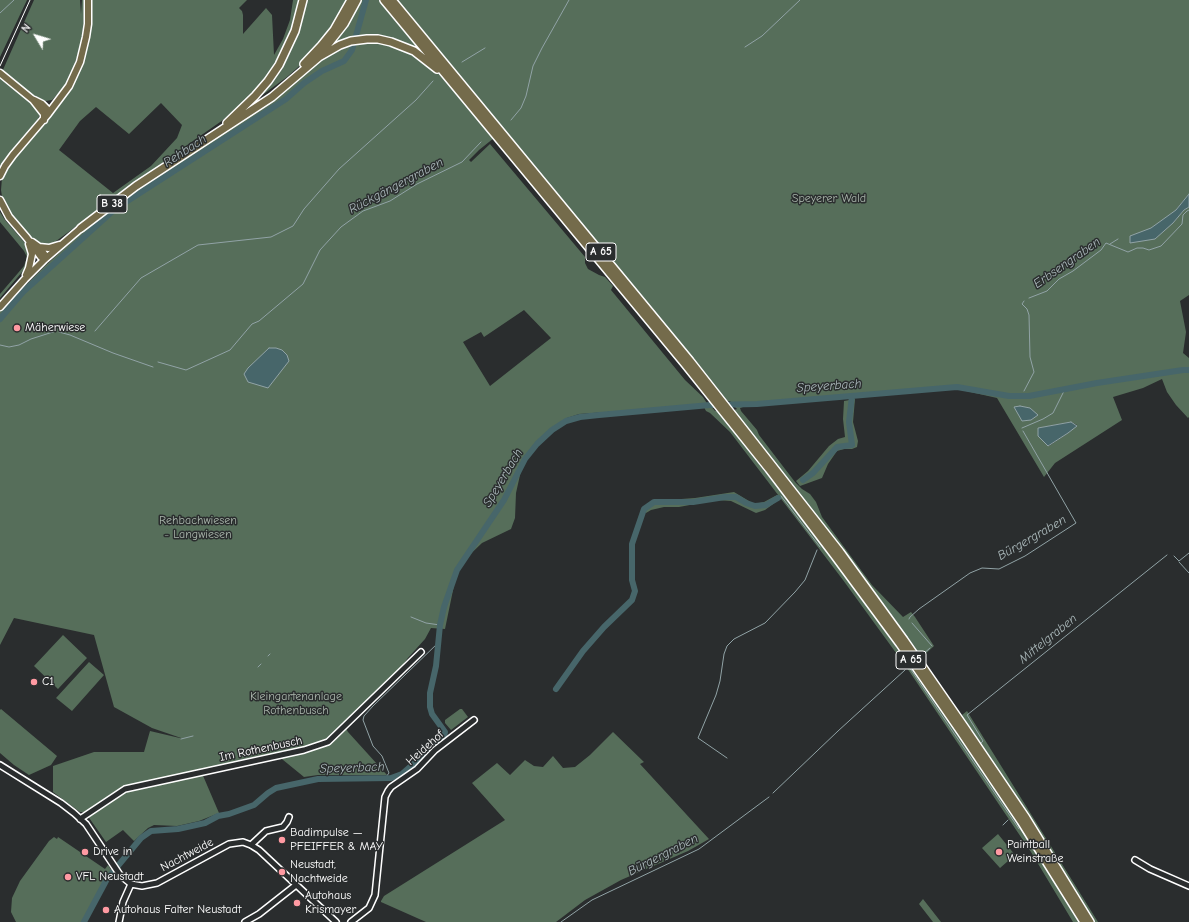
<!DOCTYPE html>
<meta charset="utf-8">
<style>
body{margin:0}
#map{position:relative;width:1189px;height:922px;overflow:hidden;background:#2a2d2e;font-family:"Comic Neue",sans-serif}
canvas{display:block}
.north{position:absolute;left:16px;top:16px;width:40px;height:40px;-webkit-text-stroke:3px #2a2d2e;paint-order:stroke;rotate:308deg;font-size:11px;font-weight:700;line-height:16px;text-align:center;color:#fff}
.north::after{content:'';display:block;margin:auto;width:14px;height:18px;background:#fff;clip-path:polygon(50% 0,100% 100%,50% 72%,0 100%)}
</style>
<div id="map">
<canvas width="1189" height="922"></canvas>
<div class="north">N</div>
</div>
<script>
const ctx = document.querySelector('canvas').getContext('2d');
ctx.lineJoin = 'round';
function fillPath(path, color) { ctx.fillStyle = color; ctx.fill(path, 'evenodd'); }
const shape = rows => new Path2D(rows.map(r => 'M' + r).join(''));
function strokePath(path, color, width, dash) { ctx.strokeStyle = color; ctx.lineWidth = width; ctx.lineCap = dash ? 'butt' : 'round'; ctx.setLineDash(dash || []); ctx.stroke(path); }
function write(font, color, halo, rows, align = 'center') {
  ctx.font = font + ' "Comic Neue",sans-serif'; ctx.lineWidth = 3; ctx.setLineDash([]); ctx.textBaseline = 'middle'; ctx.strokeStyle = halo; ctx.fillStyle = color; for (const [text, x, y, turn = 0] of rows) {
    ctx.save(); ctx.translate(x, y); ctx.rotate((+turn || 0) * Math.PI / 180); ctx.textAlign = isNaN(turn) ? turn : align; if (halo) ctx.strokeText(text, 0, 0); ctx.fillText(text, 0, 0); ctx.restore();
  }
}
fillPath(shape([
 [0,0,27,0,0,57],
 [34,0,80,0,81,14,82,0,86,0,84,30,81,44,72,73,66,85,55,97,52,100,46,101,40,100,2,72],
 [90,0,247,0,239,8,242,11,243,15,243,34,266,8,272,15,274,55,283,39,290,20,293,0,300,0,293,26,277,61,264,81,247,99,223,120,180,150,63,236,52,244,48,246,41,245,24,232,12,218,3,203,1,190,2,178,7,167,59,105,77,71],
 [161,103,182,125,177,138,151,166,113,193,59,150,80,121,96,107,129,134],
 [305,0,349,0,337,21,305,61,287,77,250,104,272,78],
 [360,0,379,0,418,46,396,0,1189,0,1189,194,1176,210,1173,223,1184,210,1189,207,1189,295,1180,301,1186,332,1183,353,1189,358,1189,417,1188,418,1176,405,1167,392,1162,379,1143,388,1113,397,1122,420,1055,463,1044,477,997,398,957,389,851,397,743,407,740,408,741,411,757,430,759,435,795,482,802,489,810,494,816,502,822,517,872,585,903,617,911,612,915,617,934,646,921,658,827,531,731,408,734,410,737,409,735,407,730,401,726,401,625,276,504,130,479,150,469,160,471,162,490,144,585,257,585,263,588,269,599,275,605,277,613,286,611,290,685,380,703,397,708,405,710,405,715,411,717,411,716,409,822,545,956,728,1019,824,1080,922,1073,922,1031,852,907,668,843,580,730,432,710,413,706,411,703,405,579,414,567,418,550,429,536,443,524,457,516,493,515,518,511,529,482,543,458,566,445,629,431,628,425,639,407,659,401,668,344,725,348,732,387,775,318,775,304,777,277,755,201,771,219,813,199,821,177,826,154,825,148,828,134,841,123,830,106,842,85,812,80,812,53,792,53,766,94,752,144,752,150,731,184,739,152,728,114,707,94,635,14,618,0,645,0,311,46,265,87,228,113,207,274,100,319,62,331,54,350,46,350,44,386,38,338,44,336,42],
 [524,310,551,338,490,386,463,342,481,332,484,337],
 [1071,422,1077,425,1068,433,1049,446,1038,436,1038,428],
 [0,77,33,105,40,114,38,119,11,151,0,169],
 [0,212,5,220,25,243,29,251,28,265,0,298,0,294,24,266,27,257,24,251,0,222],
 [855,399,853,422,858,441,857,447,852,449,844,449,837,451,828,464,822,478,800,486,796,481,808,471,829,446,838,439,845,437,843,419,844,401],
 [734,492,754,504,764,502,777,495,780,499,765,510,756,513,731,501,717,500,679,507,664,507,651,510,646,513,642,508,654,501,695,498],
 [63,635,87,658,58,689,34,666],
 [89,662,104,675,72,711,56,698],
 [1,709,57,756,51,765,29,775,14,765,0,753,0,710],
 [460,709,462,709,468,717,451,730,445,723,445,720],
 [967,711,1098,922,1092,922,962,715],
 [613,732,644,762,640,764,709,839,688,851,621,880,585,900,556,922,426,922,381,902,381,901,384,896,505,820,472,783,497,763,510,775,525,760,534,766,543,767,553,756,563,768,575,767,590,755],
 [998,834,1015,855,1000,868,982,848],
 [54,837,57,839,58,837,105,869,108,865,114,874,109,880,86,922,16,922,11,912,12,898,20,881,49,841],
 [923,899,941,922,933,922,919,904]
]), '#566e5a');
const water = shape([
 [1189,194,1189,207,1184,210,1173,223,1155,239,1130,243,1130,236,1151,228,1176,210,1189,194],
 [269,348,276,348,282,350,287,355,289,361,268,388,248,382,244,374,248,368,269,348],
 [1020,406,1030,408,1038,415,1031,420,1022,421,1014,407,1020,406],
 [1071,422,1077,426,1068,433,1048,446,1038,436,1038,428,1071,422]
]);
fillPath(water, '#47666a');
strokePath(water, '#91a3a6', 1);
strokePath(shape([
 [0,13,14,0],
 [745,47,762,36,800,0],
 [462,62,485,48],
 [511,120,521,108,526,96,533,66,542,48,569,0],
 [1110,244,1118,239],
 [1029,298,1047,291,1059,279,1073,271,1101,250,1106,243,1128,252,1137,248,1143,248,1149,250,1161,246,1182,224,1183,215,1187,211,1189,210],
 [95,331,141,278,198,245,271,237,293,226,304,209,339,169,416,100,433,81],
 [59,332,70,335,113,353,153,367],
 [0,345,9,347,19,345,31,339,56,331],
 [158,362,186,370,230,350,252,324,259,321,303,284,320,250,341,227,363,211,390,201,417,184,462,162,481,142],
 [1024,391,1034,372,1030,357,1029,315,1027,309,1022,304,1024,301],
 [1020,397,1021,395],
 [1022,428,1043,419,1053,413,1065,389],
 [781,496,820,547],
 [1174,556,1179,561,1189,553],
 [1179,562,1189,573],
 [411,617,426,623,440,625],
 [909,619,910,617,919,609,970,573,982,568,999,569,1025,556,1076,523,1023,431],
 [912,623,932,646],
 [268,656,270,654],
 [921,656,930,648],
 [258,667,261,664],
 [909,667,1019,829],
 [181,739,193,736],
 [981,743,983,741,967,715,1167,555],
 [727,758,698,738,716,695,720,681,724,654,727,646,734,639,765,623,795,592,805,580,817,550],
 [386,777,389,773,382,756,373,746,363,720,364,716,373,706,439,642],
 [773,793,838,731,905,670],
 [1003,825,1008,820],
 [561,922,592,900,699,849,769,797]
]), '#91a3a6', 1);
strokePath(shape([
 [0,319,23,292,115,209,286,99,304,83,322,71,344,61,352,50,366,0],
 [803,480,813,473,837,447,852,445,849,422,852,396],
 [556,689,583,651,604,627,632,600,635,591,632,580,632,544,644,509,654,502,693,502,725,497,736,497,746,503,755,506,766,505,778,498],
 [84,922,107,879,141,838,151,831,178,829,205,823,218,816,229,814,254,805,268,793,276,788,318,779,391,778,402,774,444,737,445,732,432,714,430,707,430,693,436,666,440,625,444,607,457,570,504,500,525,459,537,444,552,430,566,421,580,417,599,415,710,405,757,404,957,387,1009,396,1029,396,1097,383,1183,370,1189,370]
]), '#47666a', 6);
const minor = shape([
 [0,765,61,803,74,813,86,824,120,875,131,884,142,886,157,883,229,844,243,842,251,845,259,850,336,922],
 [80,819,125,789,304,750,328,742,421,652],
 [251,845,266,831,283,827,287,822,289,817],
 [1135,860,1150,869,1189,886],
 [119,922,123,902,131,884],
 [245,922,259,914,296,885],
 [351,922,369,908,375,895,385,797,388,791,391,787,417,769,435,750,474,720]
]);
const major = shape([
 [0,73,33,100,44,114,44,120],
 [34,100,42,104,47,109,48,114],
 [0,176,5,166,13,155,48,114,69,86,80,62,86,37,88,24,88,0],
 [0,200,9,217,27,238,41,257,45,259],
 [32,242,39,247,45,255,45,259],
 [39,247,49,248,59,245],
 [26,275,29,268,32,254,29,244],
 [0,307,25,279,45,259,81,228]
]);
const highway = shape([
 [384,0,685,364,769,469,835,556,900,644,961,732,1021,821,1084,922],
 [392,0,690,361,840,552,904,640,965,728,1026,818,1090,922],
 [322,52,344,24,357,0],
 [304,64,321,46,334,30,351,0],
 [227,123,255,96,268,81,279,65,295,31,303,0],
 [81,228,136,186,272,97,319,57,340,45,351,41,367,39,378,39,391,42,414,51,437,69]
]);
strokePath(minor, '#fff', 8);
strokePath(major, '#fff', 9);
strokePath(highway, '#fff', 10);
strokePath(minor, '#2a2d2e', 5);
strokePath(major, '#746b4b', 6);
strokePath(highway, '#746b4b', 7);
strokePath(shape([
 [0,66,30,0]
]), '#fff', 1);
for (const [x, y, r, color] of [
 [17,328,4,"#ff9aa2"],
 [34,682,4,"#ff9aa2"],
 [282,840,4,"#ff9aa2"],
 [85,852,4,"#ff9aa2"],
 [999,852,4,"#ff9aa2"],
 [282,872,4,"#ff9aa2"],
 [68,877,4,"#ff9aa2"],
 [297,903,4,"#ff9aa2"],
 [106,910,4,"#ff9aa2"]
]) { const dot = new Path2D(); dot.arc(x, y, r, 0, 2 * Math.PI); ctx.fillStyle = color; ctx.fill(dot); strokePath(dot, '#2a2d2e', 1.5); }
for (const [x, y, w] of [
 [112,204,30],
 [601,252,30],
 [911,660,30]
]) { const box = new Path2D(); box.roundRect(x - w / 2, y - 9, w, 18, 3); ctx.fillStyle = '#2a2d2e'; ctx.fill(box); strokePath(box, '#fff', 1); }
write('bold 11px', '#fff', null, [
 ["B 38",112,204],
 ["A 65",601,252],
 ["A 65",911,660]
]);
write('12px', '#aab6ac', '#2a2d2e', [
 ["Speyerer Wald",829,199],
 ["Rehbachwiesen",198,521],
 ["- Langwiesen",198,535],
 ["Kleingartenanlage",296,697],
 ["Rothenbusch",296,711]
]);
write('12px', '#fff', '#2a2d2e', [
 ["Mäherwiese",25,328],
 ["C1",42,682],
 ["Badimpulse —",290,833],
 ["PFEIFFER & MAY",290,847],
 ["Paintball",1007,845],
 ["Weinstraße",1007,859],
 ["Drive in",93,852],
 ["Neustadt,",290,865],
 ["Nachtweide",290,879],
 ["VFL Neustadt",76,877],
 ["Autohaus",305,896],
 ["Krismayer",305,910],
 ["Autohaus Falter Neustadt",114,910]
], 'left');
write('12px', '#fff', '#2a2d2e', [
 ["Heidehof",425,748,-42],
 ["Im Rothenbusch",261,749,-12],
 ["Nachtweide",187,855,-28]
]);
write('italic 13px', '#acbabc', '#2a2d2e', [
 ["Rehbach",185,151,-33],
 ["Rückgängergraben",396,186,-28],
 ["Erbsengraben",1067,263,-35],
 ["Speyerbach",829,386,-4],
 ["Speyerbach",503,478,-59],
 ["Bürgergraben",1032,538,-30],
 ["Mittelgraben",1048,639,-39],
 ["Speyerbach",352,768,-2],
 ["Bürgergraben",663,855,-27]
]);
</script>
